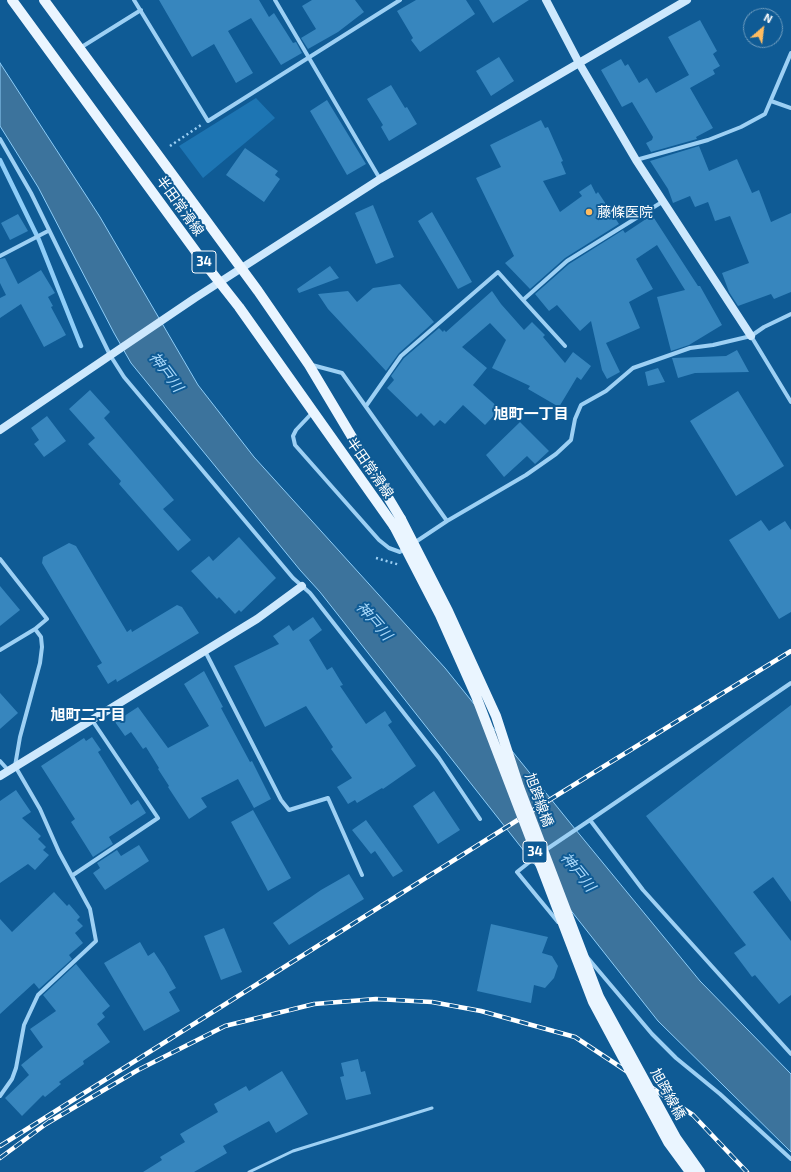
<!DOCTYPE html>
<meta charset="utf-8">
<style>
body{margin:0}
#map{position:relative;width:791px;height:1172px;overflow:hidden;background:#0f5b95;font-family:"Exo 2",sans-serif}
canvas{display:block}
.north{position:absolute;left:743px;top:8px;width:40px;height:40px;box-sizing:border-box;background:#0f5b95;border:1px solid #6f9dbf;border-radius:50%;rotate:28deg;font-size:11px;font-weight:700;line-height:16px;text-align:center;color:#fff}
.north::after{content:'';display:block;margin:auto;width:14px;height:18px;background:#ffbc60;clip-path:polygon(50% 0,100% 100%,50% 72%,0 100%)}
</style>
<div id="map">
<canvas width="791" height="1172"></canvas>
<div class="north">N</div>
</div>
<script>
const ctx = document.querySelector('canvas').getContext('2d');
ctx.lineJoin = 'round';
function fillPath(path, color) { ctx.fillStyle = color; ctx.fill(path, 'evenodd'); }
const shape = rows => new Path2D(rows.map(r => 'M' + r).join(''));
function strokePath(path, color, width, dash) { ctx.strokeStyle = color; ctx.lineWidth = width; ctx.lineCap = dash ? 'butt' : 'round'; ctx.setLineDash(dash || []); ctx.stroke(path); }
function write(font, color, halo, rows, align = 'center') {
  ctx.font = font + ' "Exo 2","Noto Sans JP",sans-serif'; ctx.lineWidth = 4; ctx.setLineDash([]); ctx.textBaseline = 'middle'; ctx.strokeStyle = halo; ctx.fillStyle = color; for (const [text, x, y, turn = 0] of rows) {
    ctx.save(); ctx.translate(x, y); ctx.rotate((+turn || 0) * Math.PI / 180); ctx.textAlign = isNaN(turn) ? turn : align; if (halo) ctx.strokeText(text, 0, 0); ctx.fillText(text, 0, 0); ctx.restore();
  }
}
fillPath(shape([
 [256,98,275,118,203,178,179,146]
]), '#1d75b3');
const water = shape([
 [0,63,100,217,198,385,254,457,445,668,571,824,700,981,791,1074,791,1152,658,1021,320,592,300,570,131,363,114,333,38,187,0,126,0,63]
]);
fillPath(water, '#3c739c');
strokePath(water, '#8ecdf8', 1);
strokePath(shape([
 [0,160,39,240,81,346]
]), '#8ecdf8', 4.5);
fillPath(shape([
 [159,0,259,0,269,17,274,13,293,43,296,42,302,53,281,65,251,18,228,31,253,73,236,83,214,44,192,57],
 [312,0,355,0,364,12,338,32,308,49,301,38,316,29,302,6],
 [416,0,466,0,475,14,420,52,411,40,413,38,397,11],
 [479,0,529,0,493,23],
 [700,20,717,51,713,54,720,66,713,70,715,74,690,88,713,128,696,137,697,139,651,152,646,143,652,140,653,137,632,102,622,107,601,70,621,59,625,66,628,64,639,83,647,78,656,93,689,75,668,37],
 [499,57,514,81,491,96,476,71],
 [391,85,405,108,407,107,417,124,389,141,381,127,383,125,367,99],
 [327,100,366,164,347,175,310,111],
 [541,120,545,128,548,127,563,161,561,162,566,174,543,181,560,212,582,196,579,192,591,184,596,194,598,192,619,224,565,258,530,289,505,263,514,256,476,178,501,167,490,145],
 [699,146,709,171,737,159,752,193,759,190,771,222,791,213,791,292,774,299,771,294,738,306,729,292,722,273,749,263,730,216,715,221,708,202,695,207,690,196,673,203,668,189,650,161],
 [245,148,278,171,275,175,280,179,264,202,226,175],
 [373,205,394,257,376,264,355,213],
 [432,212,472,282,458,289,418,221],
 [18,214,28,231,10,240,1,223],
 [652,215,698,286,700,286,722,325,689,345,671,351,657,297,685,290,657,245,636,259,653,289,629,302,640,328,606,343,620,372,607,379,602,370,591,321,580,331,557,305,549,311,535,294,569,264,623,230,625,233],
 [5,258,18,284,41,270,55,293,48,297,53,306,51,307,66,335,44,347,21,304,0,318,0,298,6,295,0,283,0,259],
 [330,266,339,278,299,293,297,289],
 [400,284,434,322,399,353,386,371,328,309,318,294,348,291,357,302,373,288],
 [492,291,501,304,524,330,532,322,545,335,543,337,565,363,573,352,591,366,581,380,577,377,559,407,528,389,530,386,492,368,506,340,490,323,462,347,487,368,473,385,500,409,485,425,463,405,445,424,440,420,434,426,421,413,417,417,387,388,394,380,391,376,404,358,439,328,443,332,444,330,446,332],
 [737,350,749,372,695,373,678,378,672,358,726,356],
 [658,368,665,382,648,386,645,372],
 [90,390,110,412,104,418,174,500,163,509,191,540,178,551,119,484,121,481,88,444,95,438,69,409],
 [738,391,784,466,736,496,690,421],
 [47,416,66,441,44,457,34,444,39,440,31,428],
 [520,422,549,451,535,464,527,456,504,477,486,455],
 [761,520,769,531,785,521,791,530,791,612,779,619,729,540],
 [239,537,276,578,241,612,239,610,235,614,219,597,217,599,191,571,209,556,213,561],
 [69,543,76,546,127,632,131,629,132,632,177,605,182,607,199,633,117,682,116,679,108,684,97,666,102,663,42,563,43,557],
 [0,586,20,610,0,626],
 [313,617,322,630,309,640,327,670,332,667,343,685,340,686,366,724,385,711,392,722,388,725,416,766,383,789,382,788,357,803,355,800,348,804,337,787,352,778,331,749,333,747,306,706,265,727,234,666,279,644,273,636,289,625,293,631],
 [204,671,223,707,221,708,250,762,252,761,271,799,254,808,238,779,201,798,207,807,189,819,168,787,169,786,158,769,159,768,146,747,143,749,131,732,125,736,115,722,138,707,168,748,209,726,184,684],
 [0,693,18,713,0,729],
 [791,705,791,902,773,877,753,892,791,941,791,995,779,1004,755,975,752,977,734,953,746,945,646,816],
 [92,737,101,750,98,752,131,805,138,800,146,813,109,837,113,844,93,857,71,822,75,819,41,766,84,738,86,741],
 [16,790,31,812,22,818,41,836,38,839,46,847,43,850,49,855,35,870,28,864,0,883,0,801],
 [434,791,460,830,438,844,413,806],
 [253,810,291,878,268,891,231,822],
 [366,820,403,871,393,877,375,851,371,854,352,830],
 [139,845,149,861,105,890,93,873,100,868,97,863,117,850,121,856],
 [349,874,364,899,289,945,273,923,321,890],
 [54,892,67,906,69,904,80,917,77,920,83,926,75,933,83,943,69,955,72,959,39,989,34,983,0,1014,0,919,12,932],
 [491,924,548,937,542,953,552,956,558,966,554,978,545,988,534,985,531,1003,477,991],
 [224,928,242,972,221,980,204,936],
 [140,942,148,956,154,952,164,967,176,988,169,992,180,1011,144,1031,104,963],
 [76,964,110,1006,102,1013,105,1017,97,1024,110,1042,83,1061,84,1064,59,1082,61,1084,45,1097,43,1095,22,1116,5,1098,29,1075,21,1065,43,1047,30,1029,56,1011,43,995],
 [358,1059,361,1072,365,1071,371,1094,346,1100,340,1077,344,1076,341,1063],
 [282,1071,308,1114,276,1133,269,1121,223,1146,227,1153,194,1172,143,1172,162,1160,160,1157,185,1142,180,1134,218,1112,214,1104,246,1086,249,1091]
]), '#3786be');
strokePath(shape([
 [170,146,201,125],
 [376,558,400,565]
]), '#9dd0f4', 2.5, [2, 3]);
strokePath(shape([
 [249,1172,293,1151,432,1108]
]), '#9dd0f4', 3);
strokePath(shape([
 [134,0,208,121,400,0],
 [275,0,380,179],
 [80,48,141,10],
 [771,101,791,108],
 [0,139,31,193,110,355,124,377,293,578,310,593,439,758,480,819],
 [636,160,708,140,741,127,765,114,791,53],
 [0,256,48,231],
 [523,300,565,346],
 [751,336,791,402],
 [312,365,342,373,447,521,414,543],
 [366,406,401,356,498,272,523,300,567,261,662,202],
 [313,412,296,430,293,436,295,445,379,540,389,548,400,552,404,549],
 [447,521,526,475,556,454,571,440,575,419,581,405,606,391,633,368,690,348,713,345,751,336,764,327,791,314],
 [0,559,47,619,35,629,41,637,42,647,40,663,20,737,15,766,40,809,59,852,90,909,96,941,38,995,24,1025,16,1068,12,1079,0,1096],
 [0,650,35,629],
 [205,651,281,800,289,810,328,798,362,875],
 [791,683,590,820,643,890,791,1054],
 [0,761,8,770],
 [544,851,590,820],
 [537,856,517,872,558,922],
 [73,875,158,818,92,720],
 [587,957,652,1034,676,1058,720,1094,791,1159]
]), '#9dd0f4', 4);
strokePath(shape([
 [546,0,579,63,636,160,751,336],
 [0,430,195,298,380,179,687,0],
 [0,776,257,619,302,586]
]), '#cde8fd', 8);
strokePath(shape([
 [12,0,202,260,239,307,394,526],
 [44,0,258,291,309,365,401,519]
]), '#eaf5ff', 10);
const rail = shape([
 [46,1124,138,1070,225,1026,314,1004,376,999,432,1002,481,1011,575,1037,693,1115,747,1172],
 [0,1146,559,794,791,651],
 [0,1158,50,1121]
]);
strokePath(rail, '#fff', 4.5);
strokePath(rail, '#0f5b95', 3, [9]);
strokePath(shape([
 [401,519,448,611,496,716,519,787,599,997,676,1138,700,1172],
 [394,526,440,615,476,696,593,1002,668,1142,690,1172]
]), '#eaf5ff', 10);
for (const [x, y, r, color] of [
 [589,212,4,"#ffbc60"]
]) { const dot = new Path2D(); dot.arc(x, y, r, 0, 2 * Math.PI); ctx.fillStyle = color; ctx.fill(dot); strokePath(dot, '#0f5b95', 1.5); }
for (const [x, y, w] of [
 [204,262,24],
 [535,852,24]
]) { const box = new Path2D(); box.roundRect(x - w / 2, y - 11, w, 22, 3); ctx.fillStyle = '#0f5b95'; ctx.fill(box); strokePath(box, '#fff', 1); }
write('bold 13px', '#fff', null, [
 ["34",204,262],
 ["34",535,852]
]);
write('14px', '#fff', '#0f5b95', [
 ["半田常滑線",180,206,54],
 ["半田常滑線",370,468,55],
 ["旭跨線橋",539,800,70],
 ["旭跨線橋",668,1094,61]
]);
write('14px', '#fff', '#0f5b95', [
 ["藤條医院",597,212]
], 'left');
write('italic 15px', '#a9d9fb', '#0f5b95', [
 ["神戸川",166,372,53],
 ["神戸川",374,621,49],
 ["神戸川",578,872,51]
]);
write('bold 15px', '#fff', '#0f5b95', [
 ["旭町一丁目",531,414],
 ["旭町二丁目",88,715]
]);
</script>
